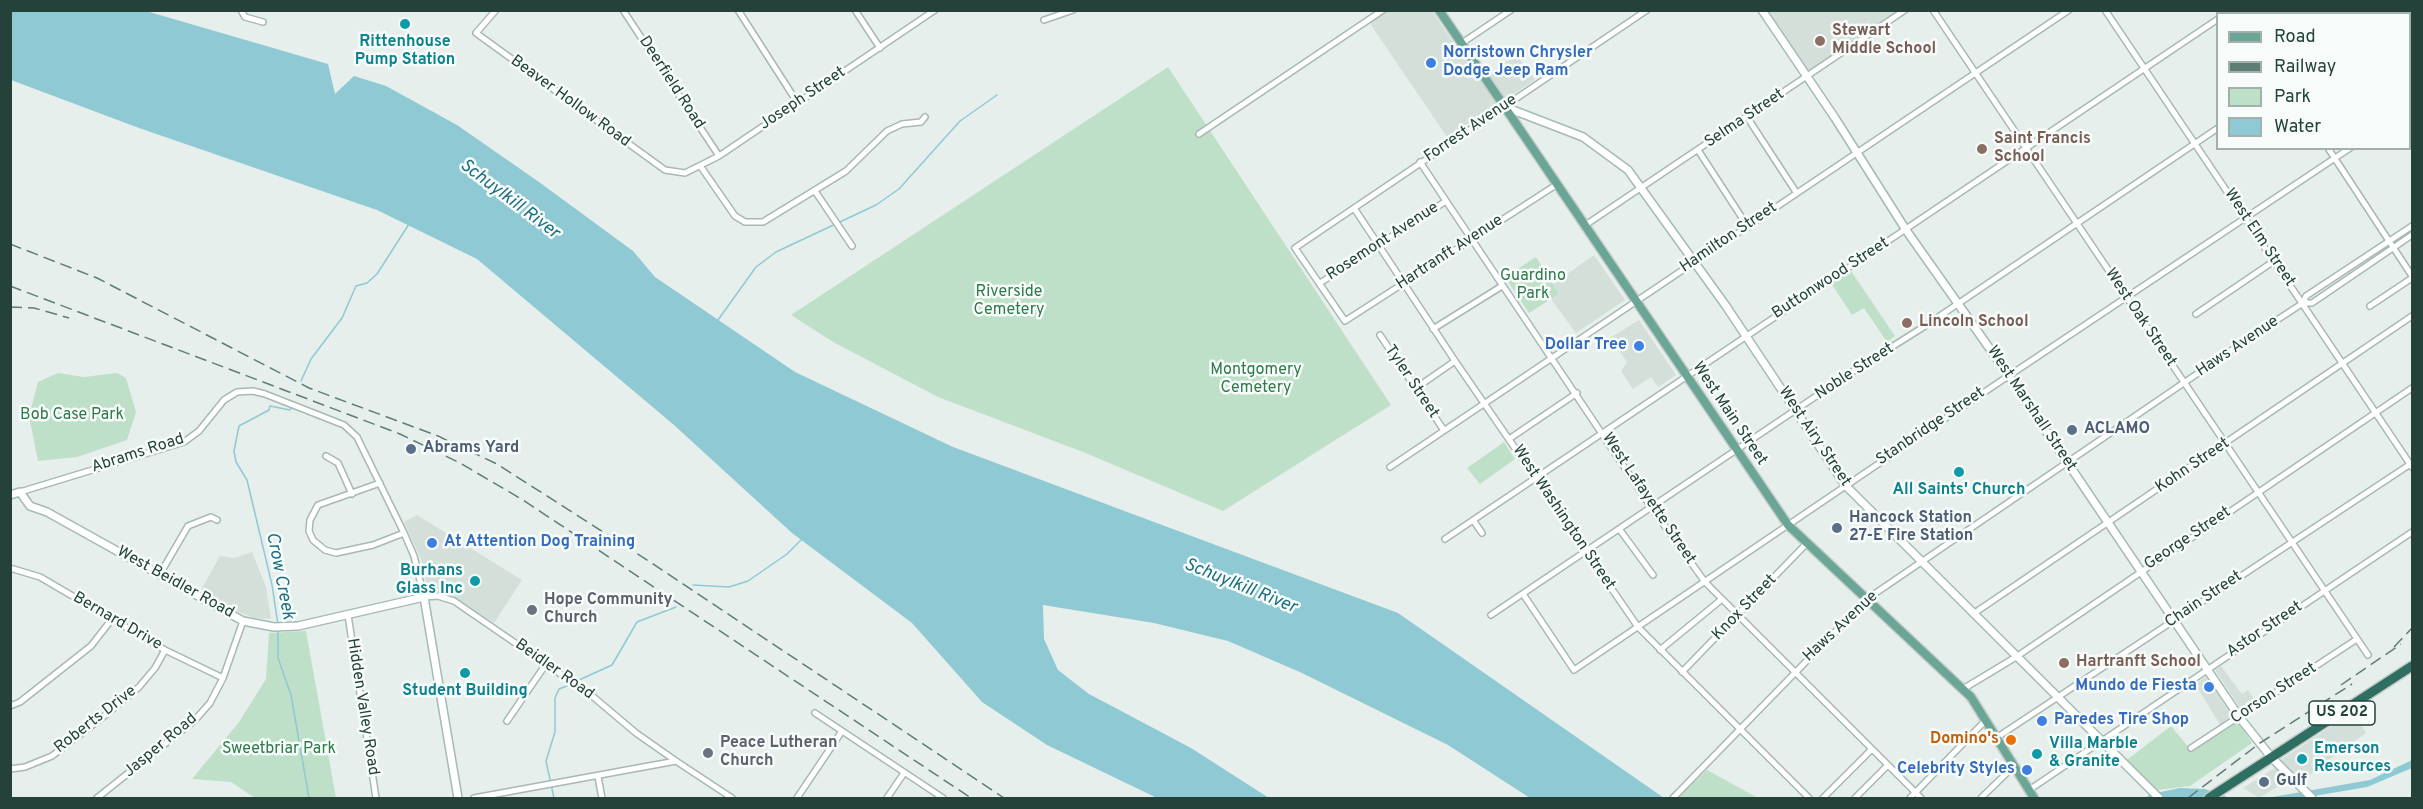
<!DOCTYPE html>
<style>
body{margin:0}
#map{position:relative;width:2423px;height:809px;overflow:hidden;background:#e6efeb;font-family:Overpass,sans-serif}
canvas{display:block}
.frame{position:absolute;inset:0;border:12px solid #24423a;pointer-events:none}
.legend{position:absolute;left:2216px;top:12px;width:195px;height:138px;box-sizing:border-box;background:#f7fbf9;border:2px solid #a3b1ad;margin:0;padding:8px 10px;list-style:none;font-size:18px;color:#24423a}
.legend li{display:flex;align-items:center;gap:12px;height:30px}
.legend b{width:30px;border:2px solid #a3b1ad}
</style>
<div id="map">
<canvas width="2423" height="809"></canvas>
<div class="frame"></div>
<ul class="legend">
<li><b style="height:8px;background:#6aa596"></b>Road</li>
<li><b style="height:8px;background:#5f7d75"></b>Railway</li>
<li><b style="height:16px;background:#bfe0c8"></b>Park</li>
<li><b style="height:16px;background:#8ec9d4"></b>Water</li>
</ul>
</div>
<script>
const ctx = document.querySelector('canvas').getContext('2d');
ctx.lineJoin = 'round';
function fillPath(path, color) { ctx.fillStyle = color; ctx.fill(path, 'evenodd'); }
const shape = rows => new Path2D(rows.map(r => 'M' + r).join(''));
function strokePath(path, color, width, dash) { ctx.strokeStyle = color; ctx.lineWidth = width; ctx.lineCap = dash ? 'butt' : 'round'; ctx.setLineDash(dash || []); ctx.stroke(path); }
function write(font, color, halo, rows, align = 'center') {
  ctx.font = font + ' Overpass,sans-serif'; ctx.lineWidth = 5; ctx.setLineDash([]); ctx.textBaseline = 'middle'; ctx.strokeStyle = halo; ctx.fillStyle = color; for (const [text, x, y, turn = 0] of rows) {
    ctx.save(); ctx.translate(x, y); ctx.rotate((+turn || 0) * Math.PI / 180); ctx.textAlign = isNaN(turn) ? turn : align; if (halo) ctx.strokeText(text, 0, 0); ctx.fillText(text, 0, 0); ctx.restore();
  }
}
fillPath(shape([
 [1387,11,1432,11,1479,80,1517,55,1535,80,1447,137,1369,22],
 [1767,11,1898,11,1808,71],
 [1594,255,1625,300,1576,333,1551,299,1559,294,1553,284],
 [1639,320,1676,375,1658,387,1651,377,1633,389,1621,371,1627,362,1610,338],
 [417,515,522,580,494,623,452,596,427,589,421,559,404,522],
 [252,552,266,587,271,619,254,618,234,610,201,590,220,556,234,558],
 [2221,666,2242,694,2248,690,2256,702,2242,711,2215,670],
 [2206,677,2233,717,2221,726,2195,684],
 [2353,712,2366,733,2301,781,2281,760],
 [2275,768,2287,781,2259,798,2243,788]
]), '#d4dfda');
fillPath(shape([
 [1168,67,1391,405,1223,511,1083,452,938,397,833,342,791,315],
 [1536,257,1559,294,1529,313,1505,277],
 [1851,271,1895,336,1887,342,1864,308,1852,315,1831,283],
 [58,373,84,377,117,373,126,378,136,412,127,440,77,457,38,461,29,416,38,382],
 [1504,442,1515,459,1480,484,1467,468],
 [306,631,336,798,255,798,231,782,192,779,239,722,266,679,269,633],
 [2237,720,2252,743,2190,786,2157,790,2127,760,2171,726,2190,749],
 [1707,770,1758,798,1677,798]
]), '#bfe0c8');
fillPath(shape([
 [10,11,146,11,328,64,335,94,354,76,386,86,457,125,539,182,633,251,655,277,795,372,953,447,1398,613,1664,798,1530,798,1448,745,1302,673,1228,641,1154,623,1043,605,1044,639,1058,670,1089,694,1191,748,1269,798,1157,798,1047,745,982,702,912,623,792,533,674,425,477,259,377,210,139,128,11,80],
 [2412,760,2412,768,2367,787,2302,798,2267,798,2370,780],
 [2180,788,2205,789,2230,798,2145,798,2151,794]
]), '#8ec9d4');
strokePath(shape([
 [718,320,756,267,776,252,876,205,899,189,960,121,997,95],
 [301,381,311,359,342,318,356,286,367,283,377,274,409,224],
 [693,585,729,587,748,581,787,554,802,539],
 [278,625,272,585,247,480,236,462,234,451,239,426,269,410,270,406,290,410,292,406],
 [278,629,278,658,291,695,309,798],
 [579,680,612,665,637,622,676,607],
 [554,798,546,761,555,732,555,698,559,689,567,686]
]), '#8ec9d4', 1.5);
const street = shape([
 [241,10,245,17,263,22],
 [496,10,476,33,665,170,685,173,719,156,935,10],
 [623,10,719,156],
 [738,10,797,102],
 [855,10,880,48],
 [1933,10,2368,655],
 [2105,10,2412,467],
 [2236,10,2237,14],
 [2352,10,2354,14],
 [2225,14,2230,10],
 [2389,14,2394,10],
 [1044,20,1073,10],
 [1462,43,1511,10],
 [2410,94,2412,99],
 [2410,109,2412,107],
 [1747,117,1796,192],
 [1199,134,1383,10],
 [2328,148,2412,276],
 [1698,150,1748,227],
 [1420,162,1651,507,1705,582,1921,798],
 [701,167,735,216,745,222,763,222,846,171,887,131,902,124,921,122,925,117],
 [1556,185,1345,321,1295,248,1647,10],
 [815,191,852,246],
 [1354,208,1455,361,1638,627,1809,798],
 [1584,226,1905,10],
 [1320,283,1446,201],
 [2303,303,2306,296,2412,226],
 [2370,306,2412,278],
 [2196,314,2274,261],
 [1433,329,1502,286],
 [1380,335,1443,429],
 [1416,388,1455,361],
 [1509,439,1577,393],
 [326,456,338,463,352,494],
 [1390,467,2069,10],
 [380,483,318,505,310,520,309,531,313,540,325,550,336,553,373,545,404,533],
 [20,492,184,442,199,431,224,400,237,392,253,391,265,394,344,425,357,437,404,533,414,556,424,597,438,596,454,601,591,695,636,733,676,761],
 [1473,520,1482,533],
 [1620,530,1653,575],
 [1445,539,2218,19],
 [10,568,40,577,165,650,223,678],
 [160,574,188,526,211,517,217,520],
 [1523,594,1574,670,1977,397,2350,148],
 [1973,614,2412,316],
 [348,615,376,798],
 [1491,615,1852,372,1925,326,2218,128],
 [1660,650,1722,599],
 [1682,672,1807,543],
 [1963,689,2016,657,2412,388],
 [10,706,20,702,91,646,112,619],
 [815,713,943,798],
 [507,721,546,664],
 [1996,738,2412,463],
 [2191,748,2357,639],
 [10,769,25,767,52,756,108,713,139,687,155,668,165,650],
 [598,777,602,798],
 [2029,790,2412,532],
 [97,798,195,720,210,703,223,678,243,621],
 [474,798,676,761,732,798],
 [797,798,842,731],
 [887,798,904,773],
 [1673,798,1867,599,2254,335,2303,303,2312,303,2412,235],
 [1823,798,1872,749],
 [1855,798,1888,765],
 [1910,798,1986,720],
 [1981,798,2013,767]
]);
const secondary = shape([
 [1762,10,1835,118,1906,230,2009,376,2240,718,2271,757,2312,798],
 [1505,107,1583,137,1628,170,1726,306,1845,485,2159,798],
 [10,495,20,492,30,506,47,512,243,621,274,627,298,626,424,597,458,798]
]);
const primary = shape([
 [1439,10,1788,525,1971,697,2034,798]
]);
const highway = shape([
 [2209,798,2412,666]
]);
strokePath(street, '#a8b8b2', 8);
strokePath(secondary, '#a4bbb3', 10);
strokePath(primary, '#c2cac8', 11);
strokePath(highway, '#c2cac8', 12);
strokePath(street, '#fff', 5);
strokePath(secondary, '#fff', 7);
strokePath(primary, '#6aa596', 8);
strokePath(highway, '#2f6f62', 9);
strokePath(shape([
 [10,244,97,278,309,388,438,436,497,464,650,562,1004,798],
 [10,286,400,434,460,463,523,500,971,798],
 [10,307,34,308,69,318],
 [2394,647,2412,628],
 [2341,685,2401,644],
 [2188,798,2260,743,2352,684]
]), '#5f7d75', 1.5, [12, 6]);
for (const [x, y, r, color] of [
 [405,24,6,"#0f9aa8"],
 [1820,41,6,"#8d6e63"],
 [1431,63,6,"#3f7fe0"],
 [1982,149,6,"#8d6e63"],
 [1907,323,6,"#8d6e63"],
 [1639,346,6,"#3f7fe0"],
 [2072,430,6,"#5c6f8a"],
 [411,449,6,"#5c6f8a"],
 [1959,472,6,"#0f9aa8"],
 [1837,528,6,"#5c6f8a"],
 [432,543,6,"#3f7fe0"],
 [475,581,6,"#0f9aa8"],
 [532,610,6,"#6b7280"],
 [2064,663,6,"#8d6e63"],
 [465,673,6,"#0f9aa8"],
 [2209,687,6,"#3f7fe0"],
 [2042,721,6,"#3f7fe0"],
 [2011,740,6,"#e8710a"],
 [708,753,6,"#6b7280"],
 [2037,754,6,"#0f9aa8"],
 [2302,759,6,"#0f9aa8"],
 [2027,770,6,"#3f7fe0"],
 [2264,782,6,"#5c6f8a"]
]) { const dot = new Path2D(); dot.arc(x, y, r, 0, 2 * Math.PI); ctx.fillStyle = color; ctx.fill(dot); strokePath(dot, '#f7fbf9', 2); }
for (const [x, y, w] of [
 [2342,713,66]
]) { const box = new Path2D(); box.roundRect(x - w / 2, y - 12, w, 24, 4.5); ctx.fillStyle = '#f7fbf9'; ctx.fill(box); strokePath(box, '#24423a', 1.5); }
write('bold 15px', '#24423a', null, [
 ["US 202",2342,713]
]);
write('bold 16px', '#785e54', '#f7fbf9', [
 ["Stewart",1832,32],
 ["Middle School",1832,50],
 ["Saint Francis",1994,140],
 ["School",1994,158],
 ["Lincoln School",1919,323],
 ["Hartranft School",2076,663]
], 'left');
write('bold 16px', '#0d838f', '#f7fbf9', [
 ["Rittenhouse",405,43],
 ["Pump Station",405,61],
 ["All Saints' Church",1959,491],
 ["Burhans",463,572,"right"],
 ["Glass Inc",463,590,"right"],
 ["Student Building",465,692],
 ["Villa Marble",2049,745,"left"],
 ["& Granite",2049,763,"left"],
 ["Emerson",2314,750,"left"],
 ["Resources",2314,768,"left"]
]);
write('bold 16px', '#366cbe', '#f7fbf9', [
 ["Norristown Chrysler",1443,54],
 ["Dodge Jeep Ram",1443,72],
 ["Dollar Tree",1627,346,"right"],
 ["At Attention Dog Training",444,543],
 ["Mundo de Fiesta",2197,687,"right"],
 ["Paredes Tire Shop",2054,721],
 ["Celebrity Styles",2015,770,"right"]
], 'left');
write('16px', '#24423a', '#f7fbf9', [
 ["Deerfield Road",671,83,57],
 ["Joseph Street",803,99,-34],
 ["Beaver Hollow Road",570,102,36],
 ["Selma Street",1745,119,-34],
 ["Forrest Avenue",1471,129,-34],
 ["Hamilton Street",1729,238,-34],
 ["West Elm Street",2259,238,56],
 ["Rosemont Avenue",1383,242,-33],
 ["Hartranft Avenue",1450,253,-33],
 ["Buttonwood Street",1831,279,-33],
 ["West Oak Street",2140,318,56],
 ["Haws Avenue",2238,347,-34],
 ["Noble Street",1855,372,-33],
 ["Tyler Street",1411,382,56],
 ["West Marshall Street",2031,409,56],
 ["West Main Street",1729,414,56],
 ["Stanbridge Street",1931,427,-34],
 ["West Airy Street",1814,437,56],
 ["Abrams Road",138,454,-18],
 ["Kohn Street",2193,466,-34],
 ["West Lafayette Street",1648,499,56],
 ["West Washington Street",1563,518,56],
 ["George Street",2188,539,-34],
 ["West Beidler Road",175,583,29],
 ["Chain Street",2204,600,-34],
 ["Knox Street",1745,608,-46],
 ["Bernard Drive",117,622,30],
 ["Haws Avenue",1841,627,-43],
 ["Astor Street",2265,630,-34],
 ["Beidler Road",554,670,35],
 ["Corson Street",2274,694,-33],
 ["Hidden Valley Road",362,707,81],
 ["Roberts Drive",96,720,-38],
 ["Jasper Road",161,746,-40]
]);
write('16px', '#2d7a4b', '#f7fbf9', [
 ["Guardino",1533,277],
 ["Park",1533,295],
 ["Riverside",1009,293],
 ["Cemetery",1009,311],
 ["Montgomery",1256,371],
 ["Cemetery",1256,389],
 ["Bob Case Park",72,416],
 ["Sweetbriar Park",279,750]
]);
write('bold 16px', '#4e5e75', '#f7fbf9', [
 ["ACLAMO",2084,430],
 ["Abrams Yard",423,449],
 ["Hancock Station",1849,519],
 ["27-E Fire Station",1849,537],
 ["Gulf",2276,782]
], 'left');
write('bold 16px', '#5b616d', '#f7fbf9', [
 ["Hope Community",544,601],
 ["Church",544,619],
 ["Peace Lutheran",720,744],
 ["Church",720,762]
], 'left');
write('bold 16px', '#c56008', '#f7fbf9', [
 ["Domino's",1999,740]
], 'right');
write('italic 18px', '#1c6f80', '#f7fbf9', [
 ["Schuylkill River",509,200,37],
 ["Crow Creek",279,576,79],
 ["Schuylkill River",1240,587,22]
]);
</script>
